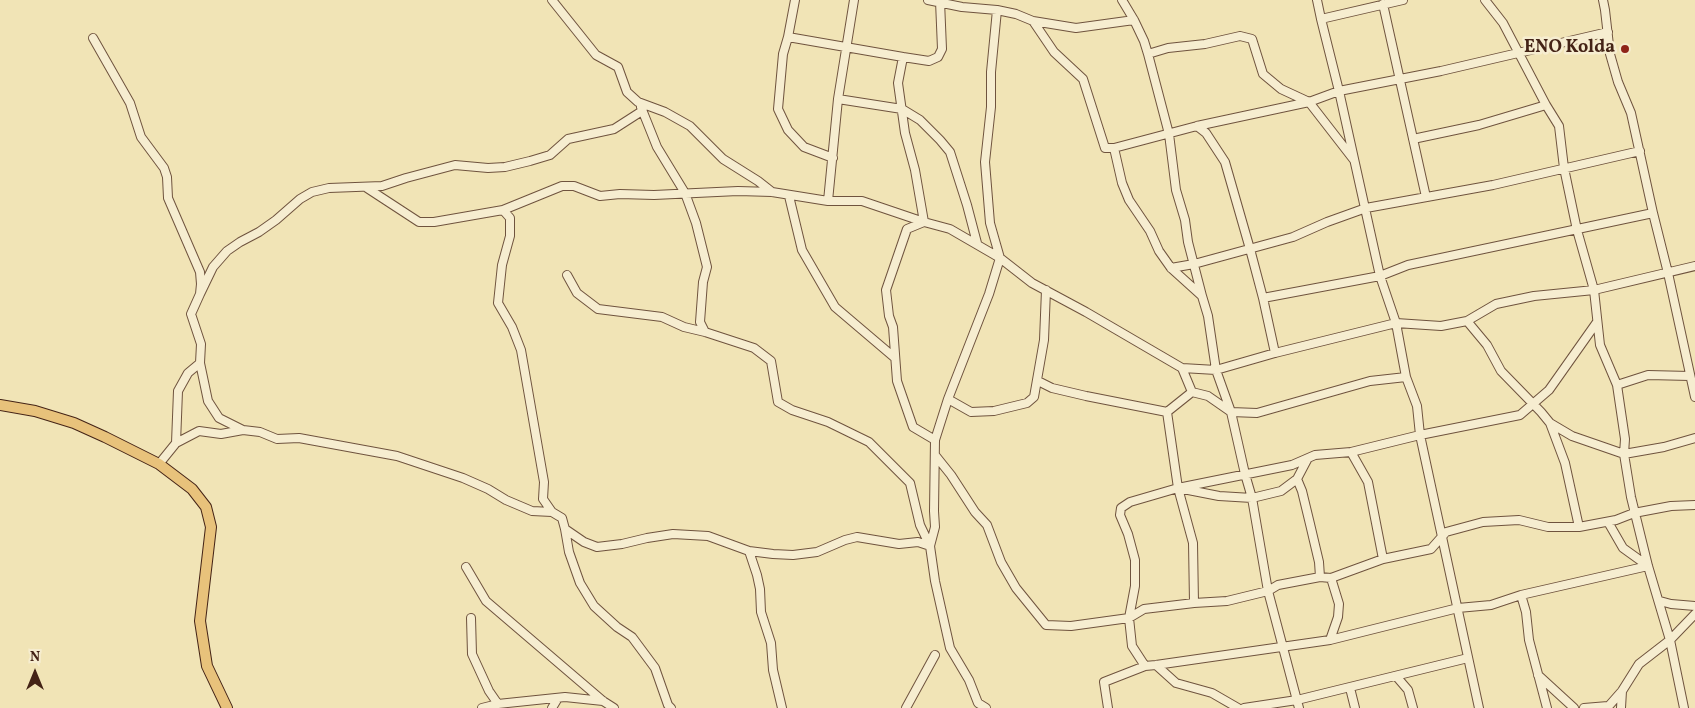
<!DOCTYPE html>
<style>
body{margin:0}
#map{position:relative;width:1695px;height:708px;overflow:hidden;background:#f1e4b6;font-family:Vollkorn,serif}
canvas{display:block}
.north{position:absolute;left:10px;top:648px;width:50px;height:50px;-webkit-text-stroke:4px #f6edd0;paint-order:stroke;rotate:0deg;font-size:14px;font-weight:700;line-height:20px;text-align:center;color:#442316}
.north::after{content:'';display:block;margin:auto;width:18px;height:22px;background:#442316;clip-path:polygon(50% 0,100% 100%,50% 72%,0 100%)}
</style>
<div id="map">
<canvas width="1695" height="708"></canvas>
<div class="north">N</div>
</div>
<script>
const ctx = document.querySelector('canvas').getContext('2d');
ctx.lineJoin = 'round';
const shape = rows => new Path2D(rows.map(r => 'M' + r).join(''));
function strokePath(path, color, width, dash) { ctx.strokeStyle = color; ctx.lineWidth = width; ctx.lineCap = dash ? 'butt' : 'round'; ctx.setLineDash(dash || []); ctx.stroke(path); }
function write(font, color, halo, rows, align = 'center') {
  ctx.font = font + ' Vollkorn,serif'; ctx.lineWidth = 5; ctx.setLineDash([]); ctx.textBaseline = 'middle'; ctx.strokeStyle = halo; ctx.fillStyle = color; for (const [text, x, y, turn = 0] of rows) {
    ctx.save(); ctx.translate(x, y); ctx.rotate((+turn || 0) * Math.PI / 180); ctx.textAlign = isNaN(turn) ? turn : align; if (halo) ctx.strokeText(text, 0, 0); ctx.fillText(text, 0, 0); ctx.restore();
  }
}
const minor = shape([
 [552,0,596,55,618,67,627,92,638,102,665,112,690,126,723,159,758,181,772,192],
 [795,0,788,37,903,57,898,83,905,133,915,170,924,222,907,229,886,290,889,316,893,327,897,381,913,427,935,440,934,511,935,527,930,546,935,581,950,648,969,680,978,703,986,708],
 [928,0,962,7,997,10,1016,14,1033,21,1076,28,1134,20],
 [1122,0,1134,20,1144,41,1148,54,1169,134,1176,190,1185,220,1188,242,1202,296],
 [1317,0,1321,19],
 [1403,0,1321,19,1339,91,1380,276,1408,265,1653,213,1668,273,1695,397],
 [1485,0,1503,23,1546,105,1559,126,1564,168,1577,230,1594,290,1600,345,1617,385,1625,439,1624,454,1631,497,1648,566,1670,640,1684,708],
 [1603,0,1605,10,1610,54,1618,82,1631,113,1653,213],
 [1383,4,1426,197],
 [1033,21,1054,52,1083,79,1105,148,1114,148,1197,126,1309,102,1339,91,1441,71,1608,32],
 [788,37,783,54,778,109,788,130,804,147,833,158],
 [93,38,130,103,141,137,164,168,167,177,168,198,200,272,201,284,200,294,191,314,201,344,200,363,188,373,178,391,176,443,159,464],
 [1148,54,1168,48,1205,44,1240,36,1252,39,1263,74,1281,89,1309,102,1354,160],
 [903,57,929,61,938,57,942,49,940,1],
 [838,99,902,109,920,120,940,140,950,152,967,205,977,243],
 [641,107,657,147,685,193,696,223,707,267,703,282,700,322,705,332],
 [1197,126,1206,133,1225,162,1250,249,1263,298,1380,276,1396,323,1406,377,1417,406,1420,435,1479,708],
 [1413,139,1479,125,1546,105],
 [1114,148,1122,183,1129,200,1150,231,1159,251,1171,268,1202,296,1208,316,1216,370,1231,412,1245,474,1252,498,1268,591,1299,708],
 [367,188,419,222,434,222,503,210,562,186,574,186,600,196,620,194,654,195,738,191,772,192,828,201,862,201,924,222,950,229,1000,258,1032,283,1086,312,1182,368,1216,370,1275,353,1396,323,1441,326,1467,321,1496,304,1534,296,1594,290,1695,266],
 [789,196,802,250,835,307,895,358],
 [828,201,838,99,854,0],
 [503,210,510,218,510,236,502,265,498,303,512,327,521,350,544,482,543,499,552,512],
 [1171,268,1194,264,1293,237,1327,222,1366,208,1493,185,1640,151],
 [567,275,577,293,598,309,662,317,684,327,705,332,754,348,771,361,778,402,792,410,828,422,869,442,910,483,920,525,930,546],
 [200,294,213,267,227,251,240,242,259,232,276,220,300,199,312,192,329,188,382,186,406,178,455,165,488,168,505,167,530,161,550,155,568,139,614,129,642,111],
 [1263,298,1275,353],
 [1467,321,1487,345,1501,371,1541,412,1550,423,1565,463,1579,527],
 [1597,322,1549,390,1520,415,1420,435,1351,452,1315,455,1292,465,1178,488,1130,502,1121,508,1120,515,1128,534,1135,560,1135,586,1129,618,1132,646,1145,666,1156,665,1330,640,1458,608,1491,605,1521,595,1648,566],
 [200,363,208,401,219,418,243,430],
 [1182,368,1192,392,1208,396,1231,412,1257,413,1370,381,1406,377],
 [1038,381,1052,388,1086,396,1167,412,1192,392],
 [1617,385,1648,375,1690,376],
 [948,399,971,412,994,411,1027,403,1034,397,1044,340,1046,290],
 [1167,412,1178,488,1219,496,1252,498,1281,491,1297,479,1307,460],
 [1550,423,1572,436,1624,454,1664,447,1695,438],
 [935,440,948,399,989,294,1000,258,990,223,985,162,991,107,991,72,997,10],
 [176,443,199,431,221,434,243,430,260,432,277,439,299,438,397,456,463,478,488,489,506,500,532,511,552,512,562,518,565,529,584,542,597,547,622,544,647,538,673,534,708,536,749,551,773,554,793,555,817,552,845,540,857,537,899,544,918,542,930,546],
 [1351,452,1368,482,1383,559],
 [935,455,951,475,975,512,987,525,1001,562,1016,588,1046,625,1071,626,1129,618,1144,609,1194,603,1227,601,1268,591,1278,585,1320,577,1331,578,1383,559,1431,549,1446,532,1483,522,1519,520,1548,527,1579,527,1616,520,1634,513,1671,506,1695,505],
 [1297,479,1302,491,1310,524,1319,562,1320,577],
 [1178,488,1193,543,1194,603],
 [1608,522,1623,548,1648,566],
 [565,529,569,552,580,583,594,606,617,627,632,637,655,668,668,705,671,708],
 [749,551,757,575,760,589,761,612,771,643,773,670,782,708],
 [466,567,486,601,603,701,614,708],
 [1521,595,1526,612,1529,640,1547,708],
 [1660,601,1671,604,1695,606],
 [471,618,472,654,489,691,498,704],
 [1330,640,1338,617,1339,604,1331,578],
 [1156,665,1176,683,1212,693,1238,708],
 [1538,675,1574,708],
 [1396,676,1408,690,1413,708],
 [1350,688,1355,708],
 [482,708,498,704,565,697,603,701],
 [552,708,558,698],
 [906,708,935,655],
 [1108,708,1104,682,1145,666],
 [1244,708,1297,700,1468,658],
 [1584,708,1608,706],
 [1607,708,1622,691,1639,664,1670,640,1695,614],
 [1621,708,1622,691]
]);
const major = shape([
 [0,405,35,411,74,423,105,437,159,464,192,489,206,507,211,527,200,621,207,666,227,708]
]);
strokePath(minor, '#6f533e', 10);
strokePath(major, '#442316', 12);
strokePath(minor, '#f6edd0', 8);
strokePath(major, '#e8c27b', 10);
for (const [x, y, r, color] of [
 [1625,49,5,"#8f2418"]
]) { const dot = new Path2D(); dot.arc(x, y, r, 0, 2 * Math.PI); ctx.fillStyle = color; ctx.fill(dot); strokePath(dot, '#f6edd0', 2); }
write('bold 18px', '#442316', '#f6edd0', [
 ["ENO Kolda",1615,49]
], 'right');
</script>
